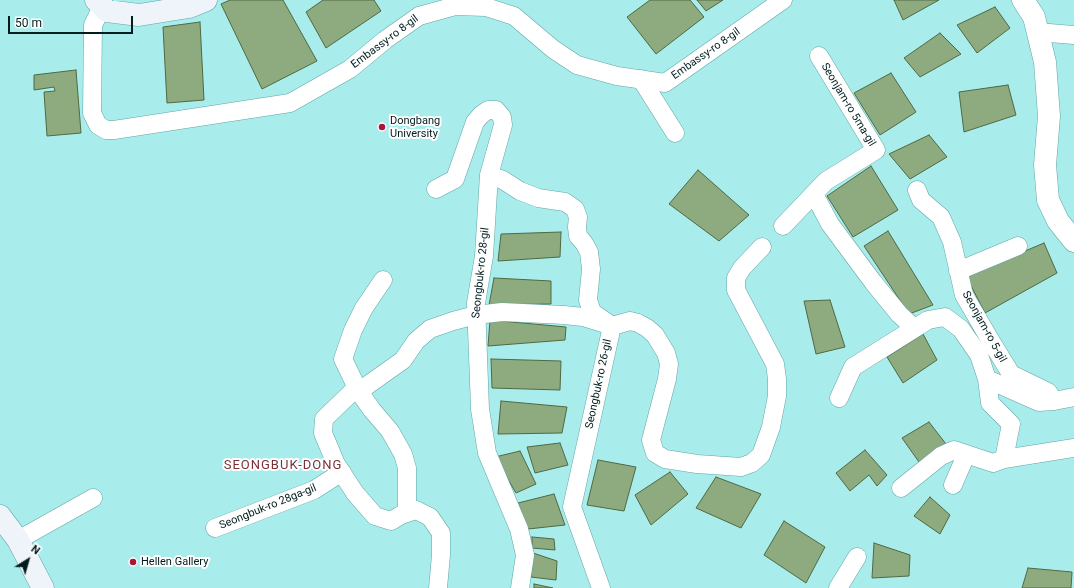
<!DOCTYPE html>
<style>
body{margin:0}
#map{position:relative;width:1074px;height:588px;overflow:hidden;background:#a8ecec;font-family:Roboto,sans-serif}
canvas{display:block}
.north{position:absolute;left:8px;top:540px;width:40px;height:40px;-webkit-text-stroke:3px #fefefe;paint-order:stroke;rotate:37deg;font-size:11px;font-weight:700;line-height:16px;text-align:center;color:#021d1e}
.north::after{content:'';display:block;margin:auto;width:14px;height:18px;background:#021d1e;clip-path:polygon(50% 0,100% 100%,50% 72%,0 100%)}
.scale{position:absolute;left:8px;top:16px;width:125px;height:18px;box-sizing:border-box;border:2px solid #021d1e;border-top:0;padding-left:5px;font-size:12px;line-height:14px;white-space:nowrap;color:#021d1e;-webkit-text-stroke:3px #fefefe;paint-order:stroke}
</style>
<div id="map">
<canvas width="1074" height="588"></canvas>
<div class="north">N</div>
<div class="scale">50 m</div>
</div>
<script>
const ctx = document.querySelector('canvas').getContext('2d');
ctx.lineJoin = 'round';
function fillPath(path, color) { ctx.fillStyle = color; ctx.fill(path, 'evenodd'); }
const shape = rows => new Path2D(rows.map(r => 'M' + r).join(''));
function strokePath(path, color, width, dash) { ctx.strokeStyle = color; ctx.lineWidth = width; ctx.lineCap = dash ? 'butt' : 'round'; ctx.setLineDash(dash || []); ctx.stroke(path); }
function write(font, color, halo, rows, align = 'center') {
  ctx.font = font + ' Roboto,sans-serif'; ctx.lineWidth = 4; ctx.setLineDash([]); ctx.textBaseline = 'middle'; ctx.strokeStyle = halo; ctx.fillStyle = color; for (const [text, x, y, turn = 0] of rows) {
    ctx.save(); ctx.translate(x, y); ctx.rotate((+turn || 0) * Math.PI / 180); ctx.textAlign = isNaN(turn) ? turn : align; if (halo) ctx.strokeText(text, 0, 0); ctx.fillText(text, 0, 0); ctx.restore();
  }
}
const building = shape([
 [230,0,283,0,317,61,262,89,221,4,230,0],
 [323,0,374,0,381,11,326,48,306,12,323,0],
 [650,0,690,0,704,17,656,54,627,17,650,0],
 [697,0,723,0,706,11,697,0],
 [894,0,939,0,903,20,894,0],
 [995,7,1010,28,977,53,957,25,995,7],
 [200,22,204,100,167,103,163,27,200,22],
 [940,33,961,54,920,77,904,58,940,33],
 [76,70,81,133,47,136,44,92,55,91,54,87,34,90,34,75,76,70],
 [891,73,916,112,880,135,854,93,891,73],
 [1008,85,1016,115,964,132,959,92,1008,85],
 [929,135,947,157,910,179,889,154,929,135],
 [871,166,898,210,853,237,827,196,871,166],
 [698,170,749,215,719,241,669,204,698,170],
 [888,231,933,305,909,314,864,246,888,231],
 [561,232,560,257,498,261,501,234,561,232],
 [1044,243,1057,273,985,313,966,276,1044,243],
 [494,278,551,281,551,304,489,305,494,278],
 [830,300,845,347,816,354,804,301,830,300],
 [490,320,566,327,565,340,488,346,490,320],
 [923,334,937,360,903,383,887,357,923,334],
 [491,359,561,361,560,390,492,388,491,359],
 [501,401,567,407,562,433,498,434,501,401],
 [929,422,946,444,919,462,902,438,929,422],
 [560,443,568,465,535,473,527,447,560,443],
 [865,450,887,475,877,486,869,475,850,491,836,473,865,450],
 [520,451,536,484,516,493,495,457,520,451],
 [598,460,636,467,624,511,587,505,598,460],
 [670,472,688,494,651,525,635,495,670,472],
 [716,477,761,494,741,528,696,508,716,477],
 [554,494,565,525,528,529,518,503,554,494],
 [930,497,950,515,940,534,914,516,930,497],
 [784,521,825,547,806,583,764,555,784,521],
 [532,537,554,539,555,550,532,548,532,537],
 [874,543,910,555,909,576,872,578,874,543],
 [533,553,557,561,556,580,531,577,533,553],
 [1028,568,1072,572,1071,588,1022,588,1028,568],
 [534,584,553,588,534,588,534,584]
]);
fillPath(building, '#8eab80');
strokePath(building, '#4e6941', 1);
const minor = shape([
 [102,7,93,25,92,113,98,125,106,130,114,130,290,103,350,69,385,40,419,16,455,6,486,7,514,16,553,49,577,65,617,76,665,83,783,0],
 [1037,32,1074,35],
 [641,79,675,133],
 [489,175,503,180,520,191,538,198,565,202,575,209,578,217,577,227,578,236,584,243,589,252,591,269,588,300,592,312,612,326,572,507,601,588],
 [436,189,455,179,475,122,481,115,488,110,496,110,502,117,503,125,489,175,484,256,476,303,480,409,487,453,519,529,525,555,520,588],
 [917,190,921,200,941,217,952,242,964,295,989,338,1011,374,1048,392,1054,401],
 [814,194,830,224,873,282,899,314,914,328],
 [783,226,826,181,876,150,819,56],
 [958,271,1018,246],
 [383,280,364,308,353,330,343,359,358,390,372,410,390,431,403,454,407,468,407,513],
 [987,379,1039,402,1054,401,1074,397],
 [839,398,853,367,928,320,945,317,961,329,979,355,987,379,990,403,1011,424,1004,459],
 [953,485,966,455],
 [901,488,941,456,954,450,993,463,1004,459,1074,448],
 [215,528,314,490,342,472],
 [18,540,93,498],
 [438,588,441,555,441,533,430,517,416,510,401,515,391,521,375,516,355,493,336,464,323,433,324,419,352,392,365,387,403,360,416,341,430,329,453,321,476,315,502,312,564,315,583,317,612,326,630,321,638,323,647,328,655,335,666,353,669,364,667,379,651,440,655,453,665,459,697,464,741,467,752,463,761,455,771,427,777,396,777,379,775,364,736,290,736,278,742,268,762,247],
 [838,588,857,557]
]);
const tertiary = shape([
 [1023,0,1034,17,1045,62,1049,116,1045,165,1048,200,1058,221,1074,241]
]);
const secondary = shape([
 [96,0,107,11,139,15,189,7,206,0],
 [0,516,18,540,43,588]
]);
strokePath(minor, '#62a5a5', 19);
strokePath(tertiary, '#62a5a5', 23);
strokePath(secondary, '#62a5a5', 23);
strokePath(minor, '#fff', 18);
strokePath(tertiary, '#fff', 22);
strokePath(secondary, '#eff4fa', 22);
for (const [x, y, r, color] of [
 [382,127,4,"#ab1539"],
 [133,562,4,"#ab1539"]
]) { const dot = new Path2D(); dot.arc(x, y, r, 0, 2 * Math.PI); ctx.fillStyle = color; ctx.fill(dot); strokePath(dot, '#fefefe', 1.5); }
write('11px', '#021d1e', '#fefefe', [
 ["Embassy-ro 8-gil",385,42,-37],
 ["Embassy-ro 8-gil",706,54,-35],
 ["Seonjam-ro 5ma-gil",848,105,59],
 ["Seongbuk-ro 28-gil",481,273,-84],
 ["Seonjam-ro 5-gil",984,327,61],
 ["Seongbuk-ro 26-gil",599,384,-78],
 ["Seongbuk-ro 28ga-gil",268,507,-22]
]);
write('11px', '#021d1e', '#fefefe', [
 ["Dongbang",390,121],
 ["University",390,134],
 ["Hellen Gallery",141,562]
], 'left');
ctx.letterSpacing = '1px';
write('13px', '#7a333a', '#fefefe', [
 ["SEONGBUK-DONG",283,466]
]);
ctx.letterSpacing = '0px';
</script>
